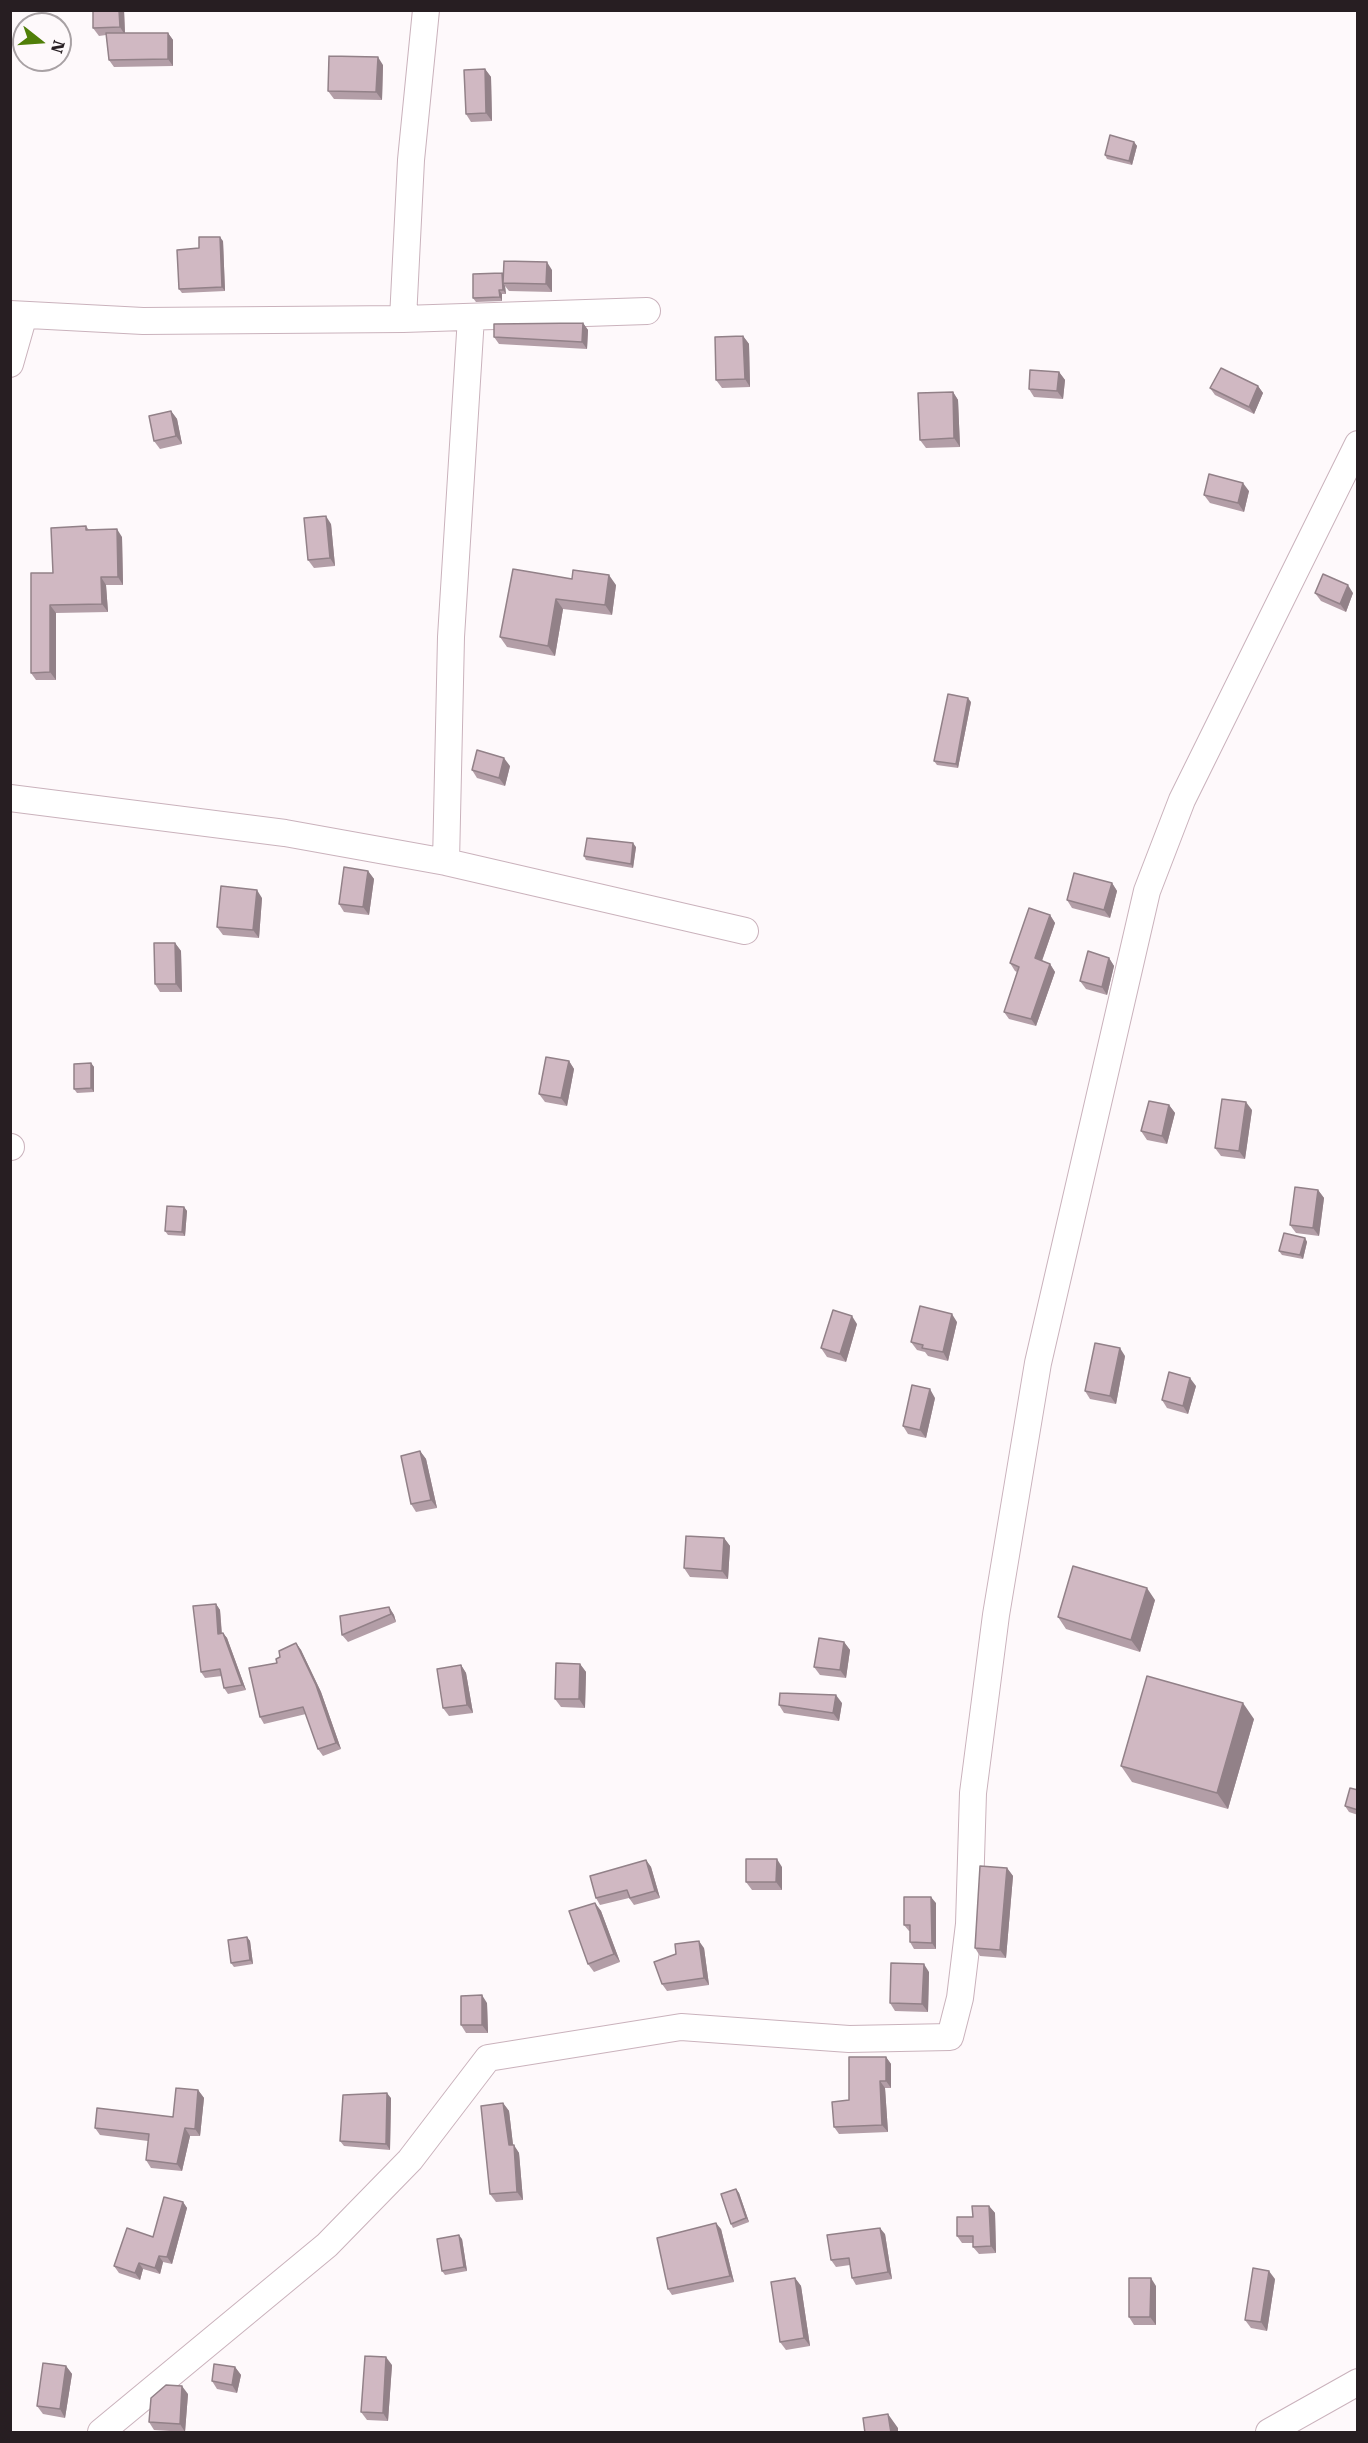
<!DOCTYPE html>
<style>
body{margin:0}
#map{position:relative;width:1368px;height:2443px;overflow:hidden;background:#fef9fb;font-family:"Roboto Serif",serif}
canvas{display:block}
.frame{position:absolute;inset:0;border:12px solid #271e22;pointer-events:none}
.north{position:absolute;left:12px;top:12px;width:60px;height:60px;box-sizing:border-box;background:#fef9fb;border:2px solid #a8a1a4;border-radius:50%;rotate:107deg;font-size:16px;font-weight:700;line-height:24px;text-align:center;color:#271e22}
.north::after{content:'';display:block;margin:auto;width:21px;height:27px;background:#507f09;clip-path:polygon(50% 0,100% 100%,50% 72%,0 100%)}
</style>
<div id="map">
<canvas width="1368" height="2443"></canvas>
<div class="frame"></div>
<div class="north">N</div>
</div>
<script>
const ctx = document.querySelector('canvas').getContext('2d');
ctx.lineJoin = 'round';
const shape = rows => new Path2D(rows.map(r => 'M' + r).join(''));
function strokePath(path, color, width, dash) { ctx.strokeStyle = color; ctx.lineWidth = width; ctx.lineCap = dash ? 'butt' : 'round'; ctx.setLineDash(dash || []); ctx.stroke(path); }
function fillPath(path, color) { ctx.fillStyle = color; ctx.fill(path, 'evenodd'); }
const street = shape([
 [10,314,143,321,403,319,647,311],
 [403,319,411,160,426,10],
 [10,364,24,315],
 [10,798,285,833,446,862,745,931],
 [446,862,451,637,471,317],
 [10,1147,11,1147],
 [101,2432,327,2245,410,2160,488,2058,681,2027,849,2039,950,2037,960,1998,969,1924,973,1793,996,1615,1038,1363,1147,891,1182,800,1358,444],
 [1269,2432,1358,2382]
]);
strokePath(street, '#cab2bc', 28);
strokePath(street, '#fff', 26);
fillPath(shape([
 [124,10,125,33,168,33,173,40,173,66,114,67,109,60,106,35,99,36,93,28],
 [383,65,382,100,334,99,328,91],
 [485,69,491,77,492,121,471,122,466,114],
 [1134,142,1137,146,1132,165,1107,159,1105,155],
 [223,241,225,291,182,293,179,289,199,248],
 [552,270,552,292,509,291,505,286,506,294,502,294,502,301,476,302,473,298,503,275],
 [583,323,588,330,587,349,499,344,494,337],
 [743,336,749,344,750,387,722,388,716,380],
 [1059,372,1065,380,1063,399,1034,397,1029,389],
 [1258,386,1263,393,1254,414,1215,395,1210,388],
 [953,392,958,400,960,447,926,448,920,440],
 [171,411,177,419,182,444,160,449,154,441],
 [1249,491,1244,512,1210,503,1204,495],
 [331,524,335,566,314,568,308,560],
 [86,526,89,530,122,537,123,585,106,585,108,612,56,613,56,680,36,680,31,673,53,573],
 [572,579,616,585,612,615,563,609,555,656,507,647,500,637],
 [1315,593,1353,593,1346,612,1321,601],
 [971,702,958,768,937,765,934,761],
 [510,766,505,786,477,778,472,770],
 [636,847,633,868,586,860,584,856],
 [368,871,374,879,369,915,344,912,339,904],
 [1112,883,1117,891,1110,918,1072,908,1067,900],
 [262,898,259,938,223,935,217,927],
 [1050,915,1055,923,1042,961,1050,964,1055,972,1036,1026,1009,1019,1004,1012,1017,972,1015,971,1010,963],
 [175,943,181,951,182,992,160,992,155,984],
 [1109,958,1114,966,1107,995,1086,989,1080,981],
 [569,1061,574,1069,567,1106,545,1102,539,1094],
 [91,1063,94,1067,94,1092,77,1093,74,1089],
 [1169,1105,1175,1113,1167,1144,1147,1140,1141,1131],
 [1252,1110,1245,1159,1221,1156,1215,1148],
 [1318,1190,1324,1198,1319,1236,1296,1233,1290,1225],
 [184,1207,187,1211,185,1236,168,1235,165,1231],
 [1305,1238,1307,1242,1303,1259,1282,1255,1279,1251],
 [957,1322,948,1361,928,1356,925,1352,917,1350,911,1342],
 [857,1324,846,1362,827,1357,821,1348],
 [1125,1356,1116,1404,1090,1399,1085,1391],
 [1196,1386,1188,1414,1167,1408,1162,1400],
 [935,1398,926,1438,908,1434,903,1426],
 [420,1451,426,1459,437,1508,416,1512,411,1504],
 [724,1538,730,1546,728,1579,690,1577,684,1568],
 [1155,1600,1140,1652,1066,1629,1058,1617],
 [216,1604,220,1610,222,1633,223,1633,227,1638,246,1690,228,1694,224,1688,222,1676,205,1678,201,1672],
 [389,1607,394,1615,396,1622,348,1642,342,1635],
 [844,1642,850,1650,846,1678,820,1675,814,1667],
 [296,1643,301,1650,321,1692,341,1749,323,1756,318,1749,306,1714,264,1724,260,1717,277,1663,280,1657],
 [580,1664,586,1672,585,1708,561,1707,555,1699],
 [461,1665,466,1673,473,1713,449,1716,443,1708],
 [842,1703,839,1721,784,1713,779,1705],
 [1254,1719,1228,1809,1132,1782,1121,1766],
 [1358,1790,1358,1815,1349,1812,1345,1806],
 [646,1860,651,1867,660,1898,634,1905,629,1898,600,1905,596,1898],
 [782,1867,782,1890,752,1890,746,1882],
 [1007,1868,1013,1876,1006,1958,980,1956,975,1948],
 [595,1903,601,1911,620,1962,594,1972,588,1964],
 [936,1903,936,1949,914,1949,910,1942,910,1931,909,1931,904,1925],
 [247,1937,250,1941,253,1964,234,1967,231,1963],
 [704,1948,709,1985,667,1991,662,1984],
 [929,1972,928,2012,895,2011,890,2003],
 [487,2003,488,2033,466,2033,461,2025],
 [886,2057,891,2064,891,2088,885,2088,888,2132,839,2134,834,2127,849,2100],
 [198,2090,204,2098,200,2136,190,2136,182,2171,151,2168,146,2160,148,2141,100,2135,95,2128,173,2117],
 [391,2098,390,2150,344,2146,340,2141],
 [503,2103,509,2111,513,2145,519,2153,523,2200,496,2202,490,2194],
 [736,2189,739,2193,749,2222,733,2228,731,2224],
 [183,2202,187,2208,172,2264,163,2262,160,2274,143,2269,140,2280,119,2273,114,2266,153,2237],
 [989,2206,995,2213,996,2253,979,2254,973,2247,973,2243,962,2243,957,2236,973,2217],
 [721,2229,734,2282,672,2295,668,2289],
 [885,2234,892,2279,856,2285,852,2278,850,2265,836,2267,831,2260],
 [462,2239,467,2271,445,2275,442,2271],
 [795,2278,801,2286,810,2346,786,2350,780,2342],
 [1275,2279,1267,2331,1251,2328,1245,2320],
 [1156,2286,1156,2325,1134,2325,1129,2317],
 [392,2365,388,2421,367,2420,361,2412],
 [66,2366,72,2374,65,2418,43,2414,37,2406],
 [235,2367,241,2375,237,2393,217,2389,212,2381],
 [188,2394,185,2432,154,2430,149,2422]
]), '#b39ea7');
fillPath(shape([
 [119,10,124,10,125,35,120,27],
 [168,33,173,40,173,66,168,59],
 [378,57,383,65,382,100,376,92],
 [485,69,491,77,492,121,486,113],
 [1134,142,1137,146,1132,165,1129,161],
 [220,237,223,241,225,291,222,287],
 [547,262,552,270,552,292,546,284],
 [502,273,505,277,503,283,505,286,506,294,503,290],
 [499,290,502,294,502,301,500,297],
 [583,323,588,330,587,349,582,342],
 [743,336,749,344,750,387,745,379],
 [1059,372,1065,380,1063,399,1057,391],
 [1258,386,1263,393,1254,414,1249,407],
 [953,392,958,400,960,447,954,438],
 [171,411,177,419,182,444,176,436],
 [1243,483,1249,491,1244,512,1238,503],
 [326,516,331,524,335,566,330,558],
 [117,529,122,537,123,585,118,577],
 [609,575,616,585,612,615,605,605],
 [101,577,106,585,108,612,102,604],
 [1348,585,1353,593,1346,612,1340,604],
 [556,599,563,609,555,656,548,646],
 [50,605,56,613,56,680,50,672],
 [968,698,971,702,958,768,956,764],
 [504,758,510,766,505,786,499,778],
 [633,843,636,847,633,868,631,864],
 [368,871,374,879,369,915,363,907],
 [1112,883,1117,891,1110,918,1104,910],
 [257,890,262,898,259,938,253,930],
 [1050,915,1055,923,1040,966,1035,958],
 [175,943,181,951,182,992,176,984],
 [1109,958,1114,966,1107,995,1102,987],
 [1050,964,1055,972,1036,1026,1031,1019],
 [569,1061,574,1069,567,1106,561,1098],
 [91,1063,94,1067,94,1092,91,1088],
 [1246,1102,1252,1110,1245,1159,1239,1151],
 [1169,1105,1175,1113,1167,1144,1162,1136],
 [1318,1190,1324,1198,1319,1236,1313,1228],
 [184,1207,187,1211,185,1236,182,1232],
 [1305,1238,1307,1242,1303,1259,1300,1255],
 [952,1314,957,1322,948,1361,943,1352],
 [852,1316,857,1324,846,1362,840,1354],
 [1120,1348,1125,1356,1116,1404,1110,1396],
 [1190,1378,1196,1386,1188,1414,1183,1406],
 [930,1389,935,1398,926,1438,920,1430],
 [420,1451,426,1459,437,1508,431,1500],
 [724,1538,730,1546,728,1579,722,1571],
 [1147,1588,1155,1600,1140,1652,1131,1640],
 [216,1604,220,1610,222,1640,218,1634],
 [389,1607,394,1615,396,1622,391,1614],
 [223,1633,227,1638,246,1690,242,1685],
 [844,1642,850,1650,846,1678,840,1670],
 [296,1643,301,1650,321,1692,341,1749,336,1743],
 [580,1664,586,1672,585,1708,579,1699],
 [461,1665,466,1673,473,1713,467,1705],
 [836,1695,842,1703,839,1721,833,1713],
 [1243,1703,1254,1719,1228,1809,1217,1793],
 [777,1859,782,1867,782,1890,776,1882],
 [646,1860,651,1867,660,1898,655,1891],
 [1007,1868,1013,1876,1006,1958,1000,1950],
 [931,1897,936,1903,936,1949,932,1943],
 [595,1903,601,1911,620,1962,614,1954],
 [247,1937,250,1941,253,1964,250,1960],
 [699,1941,704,1948,709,1985,704,1978],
 [924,1964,929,1972,928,2012,922,2004],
 [482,1995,487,2003,488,2033,482,2025],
 [886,2057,891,2064,891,2088,886,2081],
 [880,2081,885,2088,888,2132,882,2125],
 [198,2090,204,2098,200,2136,195,2129],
 [387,2093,391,2098,390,2150,386,2144],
 [503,2103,509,2111,514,2153,509,2145],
 [185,2128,190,2136,182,2171,177,2164],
 [514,2145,519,2153,523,2200,517,2192],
 [736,2189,739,2193,749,2222,746,2218],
 [183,2202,187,2208,172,2264,167,2257],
 [989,2206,995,2213,996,2253,991,2246],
 [716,2223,721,2229,734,2282,730,2276],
 [880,2228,885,2234,892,2279,888,2272],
 [459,2235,462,2239,467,2271,464,2267],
 [159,2256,163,2262,160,2274,155,2268],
 [139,2263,143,2269,140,2280,135,2273],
 [1269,2271,1275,2279,1267,2331,1261,2322],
 [795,2278,801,2286,810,2346,804,2338],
 [1151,2278,1156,2286,1156,2325,1150,2317],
 [386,2357,392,2365,388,2421,383,2413],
 [66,2366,72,2374,65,2418,60,2409],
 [235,2367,241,2375,237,2393,232,2385],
 [182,2386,188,2394,185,2432,180,2424],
 [888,2414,898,2428,898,2433,891,2433]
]), '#928188');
const building = shape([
 [93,10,119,10,120,27,93,28,93,10],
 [106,33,168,33,168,59,109,60,106,33],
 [329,56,378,57,376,92,328,91,329,56],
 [485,69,486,113,466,114,464,70,485,69],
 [1110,135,1134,142,1129,161,1105,155,1110,135],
 [199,237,220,237,222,287,179,289,177,250,199,248,199,237],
 [504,261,547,262,546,284,503,283,504,261],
 [502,273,503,290,499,290,500,297,473,298,473,274,502,273],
 [583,323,582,342,494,337,494,324,583,323],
 [743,336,745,379,716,380,715,337,743,336],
 [1221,368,1258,386,1249,407,1210,388,1221,368],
 [1030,370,1059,372,1057,391,1029,389,1030,370],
 [953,392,954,438,920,440,918,393,953,392],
 [171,411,176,436,154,441,149,416,171,411],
 [1209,474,1243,483,1238,503,1204,495,1209,474],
 [326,516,330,558,308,560,304,518,326,516],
 [86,526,86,530,117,529,118,577,101,577,102,604,50,605,50,672,31,673,31,573,53,573,51,528,86,526],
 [513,569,572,579,573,570,609,575,605,605,556,599,548,646,500,637,513,569],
 [1323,574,1348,585,1340,604,1315,593,1323,574],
 [948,694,968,698,956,764,934,761,948,694],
 [477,750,504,758,499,778,472,770,477,750],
 [587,838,633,843,631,864,584,856,587,838],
 [344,867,368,871,363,907,339,904,344,867],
 [1074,873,1112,883,1104,910,1067,900,1074,873],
 [221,886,257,890,253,930,217,927,221,886],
 [1029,908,1050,915,1035,958,1050,964,1031,1019,1004,1012,1019,967,1010,963,1029,908],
 [154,943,175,943,176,984,155,984,154,943],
 [1088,951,1109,958,1102,987,1080,981,1088,951],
 [546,1057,569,1061,561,1098,539,1094,546,1057],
 [91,1063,91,1088,74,1089,74,1064,91,1063],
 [1222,1099,1246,1102,1239,1151,1215,1148,1222,1099],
 [1149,1101,1169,1105,1162,1136,1141,1131,1149,1101],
 [1295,1187,1318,1190,1313,1228,1290,1225,1295,1187],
 [167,1206,184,1207,182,1232,165,1231,167,1206],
 [1284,1233,1305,1238,1300,1255,1279,1251,1284,1233],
 [920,1306,952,1314,943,1352,922,1348,923,1345,911,1342,920,1306],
 [833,1310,852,1316,840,1354,821,1348,833,1310],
 [1095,1343,1120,1348,1110,1396,1085,1391,1095,1343],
 [1169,1372,1190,1378,1183,1406,1162,1400,1169,1372],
 [912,1385,930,1389,920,1430,903,1426,912,1385],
 [420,1451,431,1500,411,1504,401,1456,420,1451],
 [686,1536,724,1538,722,1571,684,1568,686,1536],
 [1073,1566,1147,1588,1131,1640,1058,1617,1073,1566],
 [216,1604,218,1634,223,1633,242,1685,224,1688,220,1669,201,1672,193,1606,216,1604],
 [389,1607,391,1614,342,1635,340,1616,389,1607],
 [819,1638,844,1642,840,1670,814,1667,819,1638],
 [296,1643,316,1685,336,1743,318,1749,303,1707,260,1717,249,1668,277,1663,276,1659,280,1657,279,1651,296,1643],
 [556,1663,580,1664,579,1699,555,1699,556,1663],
 [461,1665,467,1705,443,1708,437,1669,461,1665],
 [1147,1676,1243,1703,1217,1793,1121,1766,1147,1676],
 [780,1693,836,1695,833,1713,779,1705,780,1693],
 [1350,1788,1358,1790,1358,1810,1345,1806,1350,1788],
 [746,1859,777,1859,776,1882,746,1882,746,1859],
 [646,1860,655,1891,630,1898,627,1890,596,1898,590,1876,646,1860],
 [980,1866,1007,1868,1000,1950,975,1948,980,1866],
 [904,1897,931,1897,932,1943,910,1942,910,1925,904,1925,904,1897],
 [595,1903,614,1954,588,1964,569,1911,595,1903],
 [247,1937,250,1960,231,1963,228,1940,247,1937],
 [699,1941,704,1978,662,1984,654,1962,676,1954,675,1944,699,1941],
 [891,1963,924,1964,922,2004,890,2003,891,1963],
 [482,1995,482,2025,461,2025,461,1996,482,1995],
 [849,2057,886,2057,886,2081,880,2081,882,2125,834,2127,832,2102,849,2100,849,2057],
 [176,2088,198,2090,195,2129,185,2128,177,2164,146,2160,149,2134,95,2128,97,2108,173,2117,176,2088],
 [387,2093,386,2144,340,2141,343,2095,387,2093],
 [503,2103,509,2145,514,2145,517,2192,490,2194,481,2106,503,2103],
 [736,2189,746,2218,731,2224,721,2194,736,2189],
 [164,2197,183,2202,167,2257,159,2256,155,2268,139,2263,135,2273,114,2266,127,2228,153,2237,164,2197],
 [972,2206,989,2206,991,2246,973,2247,973,2236,957,2236,957,2217,973,2217,972,2206],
 [716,2223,730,2276,668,2289,657,2238,716,2223],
 [880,2228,888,2272,852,2278,849,2258,831,2260,827,2235,880,2228],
 [459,2235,464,2267,442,2271,437,2239,459,2235],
 [1253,2268,1269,2271,1261,2322,1245,2320,1253,2268],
 [795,2278,804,2338,780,2342,771,2282,795,2278],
 [1129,2278,1151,2278,1150,2317,1129,2317,1129,2278],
 [365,2356,386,2357,383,2413,361,2412,365,2356],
 [43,2363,66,2366,60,2409,37,2406,43,2363],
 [214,2364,235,2367,232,2385,212,2381,214,2364],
 [166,2385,182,2386,180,2424,149,2422,151,2398,166,2385],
 [888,2414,891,2433,865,2433,863,2418,888,2414]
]);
fillPath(building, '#d0b8c2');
strokePath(building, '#928188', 1.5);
</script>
